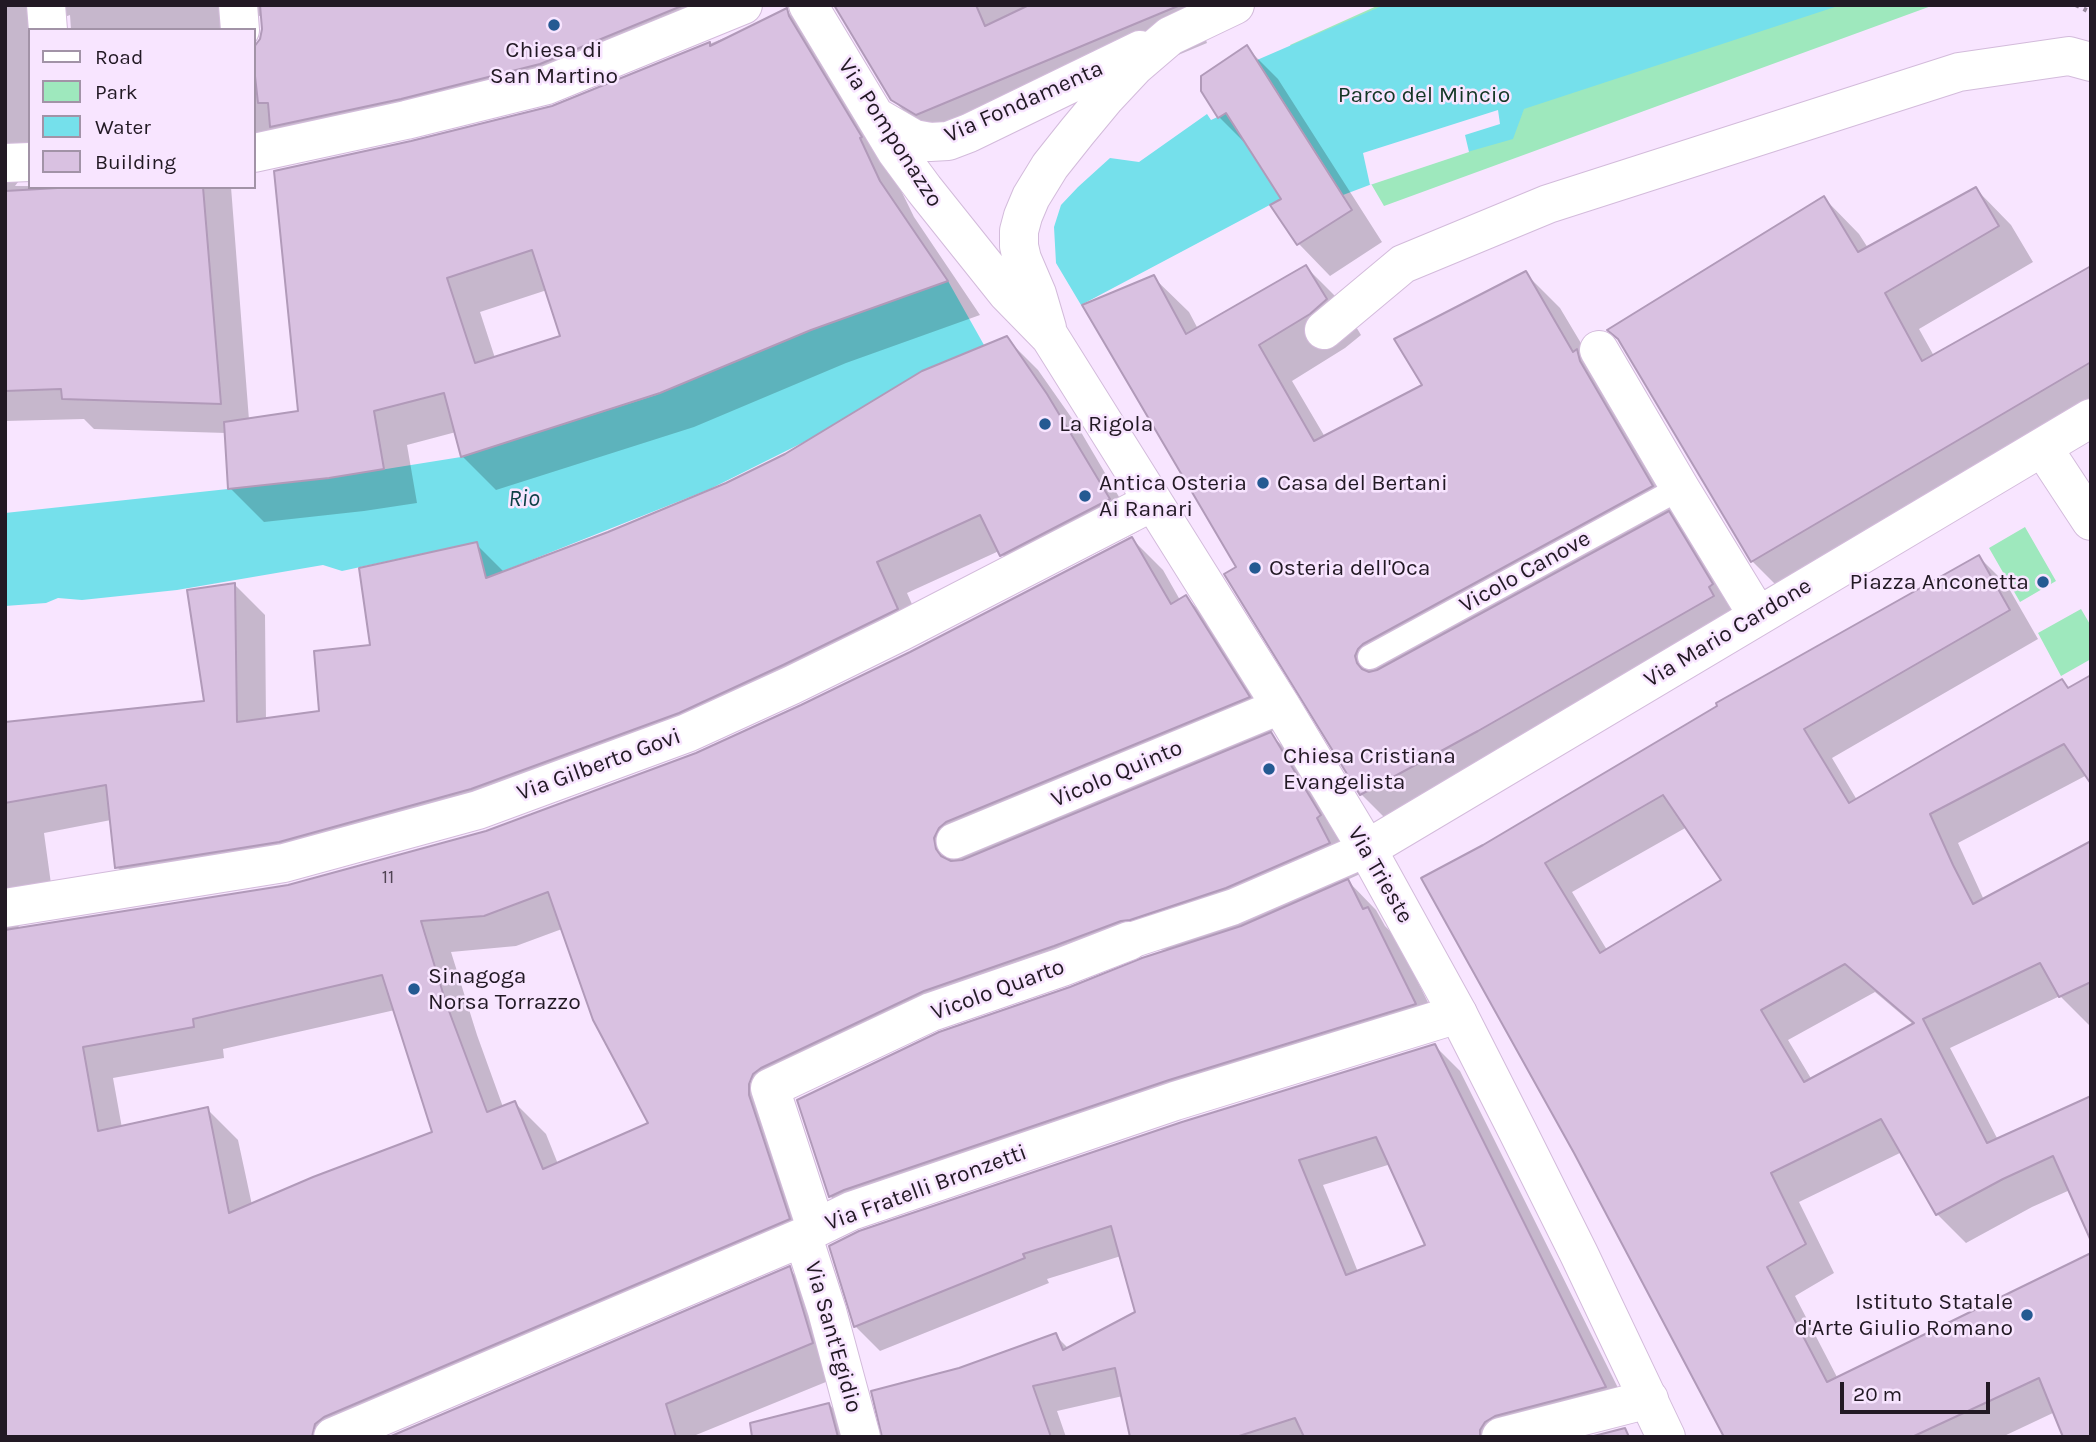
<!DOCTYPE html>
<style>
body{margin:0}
#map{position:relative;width:2096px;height:1442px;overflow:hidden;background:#f8e5ff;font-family:Karla,sans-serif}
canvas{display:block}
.frame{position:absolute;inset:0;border:7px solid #221924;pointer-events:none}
.legend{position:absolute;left:28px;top:28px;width:228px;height:161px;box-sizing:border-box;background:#f8e5ff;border:2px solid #a293a7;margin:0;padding:9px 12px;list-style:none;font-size:21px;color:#221924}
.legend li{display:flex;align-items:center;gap:14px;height:35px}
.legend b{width:35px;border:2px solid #a293a7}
.scale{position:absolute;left:1840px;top:1382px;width:150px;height:32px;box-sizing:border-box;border:4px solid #221924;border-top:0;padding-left:9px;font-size:21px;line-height:24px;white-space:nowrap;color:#221924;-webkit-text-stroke:5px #f8e5ff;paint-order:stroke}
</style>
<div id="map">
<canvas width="2096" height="1442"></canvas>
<div class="frame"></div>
<ul class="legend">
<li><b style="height:9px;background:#fff"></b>Road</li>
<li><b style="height:19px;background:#9ee8bd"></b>Park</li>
<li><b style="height:19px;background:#75e0eb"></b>Water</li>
<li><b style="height:19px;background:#d9c1e1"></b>Building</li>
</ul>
<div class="scale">20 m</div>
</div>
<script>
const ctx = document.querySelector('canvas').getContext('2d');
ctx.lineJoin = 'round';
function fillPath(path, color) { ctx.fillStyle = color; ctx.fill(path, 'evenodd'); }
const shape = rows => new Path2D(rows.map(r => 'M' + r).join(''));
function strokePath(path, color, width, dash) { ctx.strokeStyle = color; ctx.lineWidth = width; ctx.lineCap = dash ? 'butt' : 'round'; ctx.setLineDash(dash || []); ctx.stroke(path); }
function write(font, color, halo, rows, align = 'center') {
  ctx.font = font + ' Karla,sans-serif'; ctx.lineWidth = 5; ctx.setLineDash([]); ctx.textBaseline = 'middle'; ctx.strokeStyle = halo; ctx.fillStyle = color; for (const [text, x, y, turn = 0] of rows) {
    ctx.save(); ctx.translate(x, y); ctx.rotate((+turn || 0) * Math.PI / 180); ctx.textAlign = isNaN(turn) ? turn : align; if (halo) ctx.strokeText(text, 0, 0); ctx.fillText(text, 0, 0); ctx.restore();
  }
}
fillPath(shape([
 [1379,5,1934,5,1384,206,1290,45],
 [2025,527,2056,581,2020,602,1989,548],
 [2081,609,2091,626,2091,659,2061,676,2038,633]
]), '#9ee8bd');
fillPath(shape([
 [1384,5,1841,5,1524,109,1513,139,1425,164,1343,195,1257,60],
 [1226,113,1281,199,1081,305,1056,263,1054,227,1061,205,1078,187,1110,158,1139,162,1207,114,1211,120],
 [948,281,984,345,907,380,814,437,710,489,486,578,476,542,342,571,323,565,177,590,82,600,58,598,46,603,5,606,5,513,330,478,461,457,656,395,802,333]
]), '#75e0eb');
fillPath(shape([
 [1498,110,1500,124,1465,135,1469,152,1370,185,1363,153]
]), '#f8e5ff');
fillPath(shape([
 [5,5,738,5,744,23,254,136,254,49,261,41,264,29,262,15,257,17,248,30,71,30,70,15,30,30,30,172,24,174,15,186,231,187,249,420,299,413,411,143,553,108,729,36,731,38,786,10,820,44,892,172,914,217,980,315,846,363,694,427,496,490,462,456,456,432,407,445,417,503,364,511,264,522,230,488,226,433,94,429,84,419,5,421],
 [547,290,562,337,495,358,480,312],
 [834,5,1208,5,1195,10,1207,43,952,149,928,135,892,99],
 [1247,48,1278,79,1382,242,1330,276,1299,244,1272,206,1284,199,1251,149,1219,117],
 [1976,189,2011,225,2033,262,1919,329,1934,356,2091,268,2091,418,1788,597,1752,561,1824,198,1859,234,1868,248],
 [1306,267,1341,302,1361,335,1345,348,1292,381,1325,437,1425,386,1525,273,1560,308,1687,521,1680,525,1703,548,1742,623,1396,829,1361,794,1238,568,1153,277,1189,312,1198,329],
 [1006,338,1038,370,1078,427,1139,531,1032,586,999,551,907,593,928,640,814,696,710,743,148,898,117,867,111,820,44,833,55,913,22,922,16,930,288,886,486,832,697,755,910,653,1132,539,1163,570,1180,600,1186,597,1217,629,1279,728,1269,733,1302,765,1360,874,1347,880,1376,910,1385,926,1396,937,1443,1033,859,1225,830,1196,799,1100,1070,989,1169,951,1169,949,1153,951,1086,977,955,1022,792,1099,820,1250,381,1437,5,1437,5,723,206,702,234,584,265,615,266,720,320,712,372,647,476,544,505,573,608,533,727,484,786,456],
 [562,929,650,1124,558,1164,546,1134,515,1103,503,1107,477,1035,451,952,516,946],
 [395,1010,435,1133,252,1205,238,1140,207,1109,122,1128,113,1078,224,1058,223,1049],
 [1979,557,2007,585,2038,639,1832,758,1857,800,2062,681,2070,689,2087,775,1958,843,1984,900,2091,843,2091,1024,2089,1025,2060,996,1950,1048,1998,1140,2091,1098,2070,1190,2032,1207,1966,1243,1937,1214,1902,1152,1799,1202,1834,1273,1795,1296,1838,1379,2091,1255,2055,1412,2002,1437,1726,1437,1484,847],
 [1687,827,1723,881,1607,950,1572,892],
 [1875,992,1914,1025,1812,1080,1788,1040],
 [1435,1046,1460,1071,1630,1412,1535,1437,1132,1437,1123,1396,1057,1411,1066,1437,884,1437,960,1370,1055,1335,1069,1349,1138,1313,1121,1256,1047,1279,1049,1283,880,1351,855,1326],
 [1391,1164,1428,1246,1358,1272,1323,1185],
 [789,1269,820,1300,843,1375,696,1435,697,1437,394,1437],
 [829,1404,854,1430,856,1437,781,1437]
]), '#0003');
const building = shape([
 [260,5,684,5,540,64,401,99,270,127,268,103,258,103,254,67,254,47,260,39,262,29,260,5],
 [834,5,976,5,985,26,1029,5,1178,6,916,115,891,100,834,5],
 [787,8,789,16,862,137,860,138,880,181,948,281,811,330,660,393,461,457,444,393,374,411,384,469,329,478,228,489,224,422,298,411,274,171,411,141,552,106,710,42,710,46,787,8],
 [532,250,560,336,475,363,447,278,532,250],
 [1247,45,1352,210,1297,245,1270,205,1281,199,1226,113,1218,118,1201,91,1201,76,1247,45],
 [75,187,203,187,221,404,62,399,61,389,5,391,5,191,75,187],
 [1976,187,1999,226,1885,293,1922,361,2091,266,2091,362,1751,562,1618,339,1607,330,1824,196,1858,252,1976,187],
 [1306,265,1327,299,1310,314,1259,345,1314,441,1422,385,1394,339,1526,271,1573,352,1577,349,1580,361,1653,486,1363,644,1358,649,1355,656,1357,663,1362,669,1369,672,1377,670,1669,511,1713,584,1709,587,1714,596,1478,731,1360,795,1224,574,1236,567,1082,305,1154,275,1186,334,1306,265],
 [1007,336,1047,394,1110,499,1000,556,980,515,877,562,898,609,783,665,679,713,471,789,279,842,115,868,106,785,5,803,5,722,204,701,187,590,235,583,237,722,319,711,314,651,370,645,359,568,477,542,486,578,608,532,726,483,785,454,922,371,1007,336],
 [1132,537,1171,604,1186,595,1250,697,946,822,939,828,934,838,936,849,941,856,951,861,962,860,1271,732,1321,815,1317,818,1330,843,1226,888,1130,920,1121,921,1054,946,924,991,761,1068,753,1074,749,1084,749,1095,790,1219,324,1417,315,1424,312,1437,5,1437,5,930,288,885,486,831,696,753,801,705,910,652,1132,537],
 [548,892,593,1020,648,1123,543,1169,515,1101,487,1112,446,1003,421,921,484,916,548,892],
 [382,975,432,1132,313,1177,229,1213,208,1107,98,1131,83,1047,194,1027,193,1019,382,975],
 [1979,555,2010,610,1804,729,1849,803,2062,679,2068,688,2091,675,2091,784,2064,744,1930,814,1953,865,1973,904,2091,841,2091,982,2059,997,2040,963,1923,1019,1987,1143,2091,1096,2091,1241,2053,1156,2003,1179,1936,1215,1881,1119,1771,1173,1806,1244,1767,1267,1827,1382,2091,1253,2091,1437,2063,1437,2039,1378,1912,1437,1724,1437,1574,1153,1421,878,1483,845,1717,706,1716,703,1979,555],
 [1663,795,1721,880,1600,953,1545,863,1663,795],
 [1845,964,1914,1023,1804,1082,1761,1010,1845,964],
 [1348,879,1363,909,1368,907,1416,1004,1169,1080,844,1190,829,1197,797,1100,939,1032,1070,987,1142,958,1241,926,1348,879],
 [1435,1044,1606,1387,1495,1416,1485,1422,1480,1430,1480,1437,1304,1437,1295,1418,1236,1437,1130,1437,1115,1368,1033,1386,1051,1437,882,1437,871,1391,959,1368,1056,1333,1063,1350,1135,1312,1111,1226,1023,1254,1025,1258,854,1327,829,1246,859,1231,1182,1122,1435,1044],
 [1376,1137,1425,1245,1346,1275,1299,1160,1376,1137],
 [790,1266,813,1343,666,1404,676,1437,389,1437,790,1266],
 [829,1403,838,1437,752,1437,750,1423,829,1403],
 [1625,1428,1629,1437,1590,1437,1625,1428]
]);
fillPath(building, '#d9c1e1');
strokePath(building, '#b19ab9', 2);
const service = shape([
 [1370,657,1680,488]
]);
const pedestrian = shape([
 [954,841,1281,706],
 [1129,941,1233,907,1367,849]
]);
const minor = shape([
 [46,5,48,30],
 [238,5,240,30],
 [254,153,406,120,547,85,743,5],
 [5,163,30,162],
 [1324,330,1403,264,1548,204,1959,72,2069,56,2091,62],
 [1599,350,1680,488,1758,616],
 [2043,448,2091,521],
 [1367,849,2091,418],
 [5,908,284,863,478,810,687,733,792,685,900,632,1152,502],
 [816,1228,770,1088,931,1012,1062,967,1129,941],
 [803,1237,827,1311,861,1437],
 [333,1437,803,1237,816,1228,851,1211,1175,1101,1458,1014],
 [1501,1437,1649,1399]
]);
const secondary = shape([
 [808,5,896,151,924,189,1007,293,1050,337,1281,706,1367,849,1458,1014,1518,1132,1579,1254,1666,1437],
 [878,118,914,139,930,142,948,141,969,133,1140,50],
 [1047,328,1037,294,1022,259,1019,246,1019,231,1023,216,1031,197,1050,166,1077,132,1106,97,1135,66,1170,36,1235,5]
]);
strokePath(service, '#d3bbdb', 26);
strokePath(pedestrian, '#d3bbdb', 37);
strokePath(minor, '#d3bbdb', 40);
strokePath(secondary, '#d3bbdb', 40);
strokePath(shape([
 [2076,5,2088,11]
]), '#98899d', 4.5, [3.5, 5]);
strokePath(service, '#fff', 24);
strokePath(pedestrian, '#fff', 35);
strokePath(minor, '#fff', 38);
strokePath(secondary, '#fff', 38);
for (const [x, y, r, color] of [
 [554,25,7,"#255a92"],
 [1045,424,7,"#255a92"],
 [1263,483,7,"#255a92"],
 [1085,496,7,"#255a92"],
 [1255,568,7,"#255a92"],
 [2043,582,7,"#255a92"],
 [1269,769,7,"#255a92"],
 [414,989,7,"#255a92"],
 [2027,1315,7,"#255a92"]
]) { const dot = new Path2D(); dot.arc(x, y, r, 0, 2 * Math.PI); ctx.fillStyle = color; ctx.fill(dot); strokePath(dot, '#f8e5ff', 2.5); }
write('19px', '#504353', null, [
 ["11",388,878]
]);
write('23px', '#221924', '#f8e5ff', [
 ["Chiesa di",554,50,"center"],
 ["San Martino",554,76,"center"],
 ["La Rigola",1059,424],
 ["Antica Osteria",1099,483],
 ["Ai Ranari",1099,509],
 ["Casa del Bertani",1277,483],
 ["Osteria dell'Oca",1269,568],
 ["Piazza Anconetta",2029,582,"right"],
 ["Chiesa Cristiana",1283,756],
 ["Evangelista",1283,782],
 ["Sinagoga",428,976],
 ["Norsa Torrazzo",428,1002],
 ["Istituto Statale",2013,1302,"right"],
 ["d'Arte Giulio Romano",2013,1328,"right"]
], 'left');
write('23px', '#133624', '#f8e5ff', [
 ["Parco del Mincio",1424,95]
]);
write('23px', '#221924', '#f8e5ff', [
 ["Via Fondamenta",1024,102,-24],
 ["Via Pomponazzo",890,133,57],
 ["Vicolo Canove",1525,572,-29],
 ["Via Mario Cardone",1728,633,-31],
 ["Via Gilberto Govi",599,765,-20],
 ["Vicolo Quinto",1117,774,-23],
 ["Via Trieste",1380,875,60],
 ["Vicolo Quarto",998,990,-20],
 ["Via Fratelli Bronzetti",926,1188,-20],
 ["Via Sant'Egidio",833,1337,74]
]);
write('italic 24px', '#0c3f44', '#f8e5ff', [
 ["Rio",524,499]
]);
</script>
